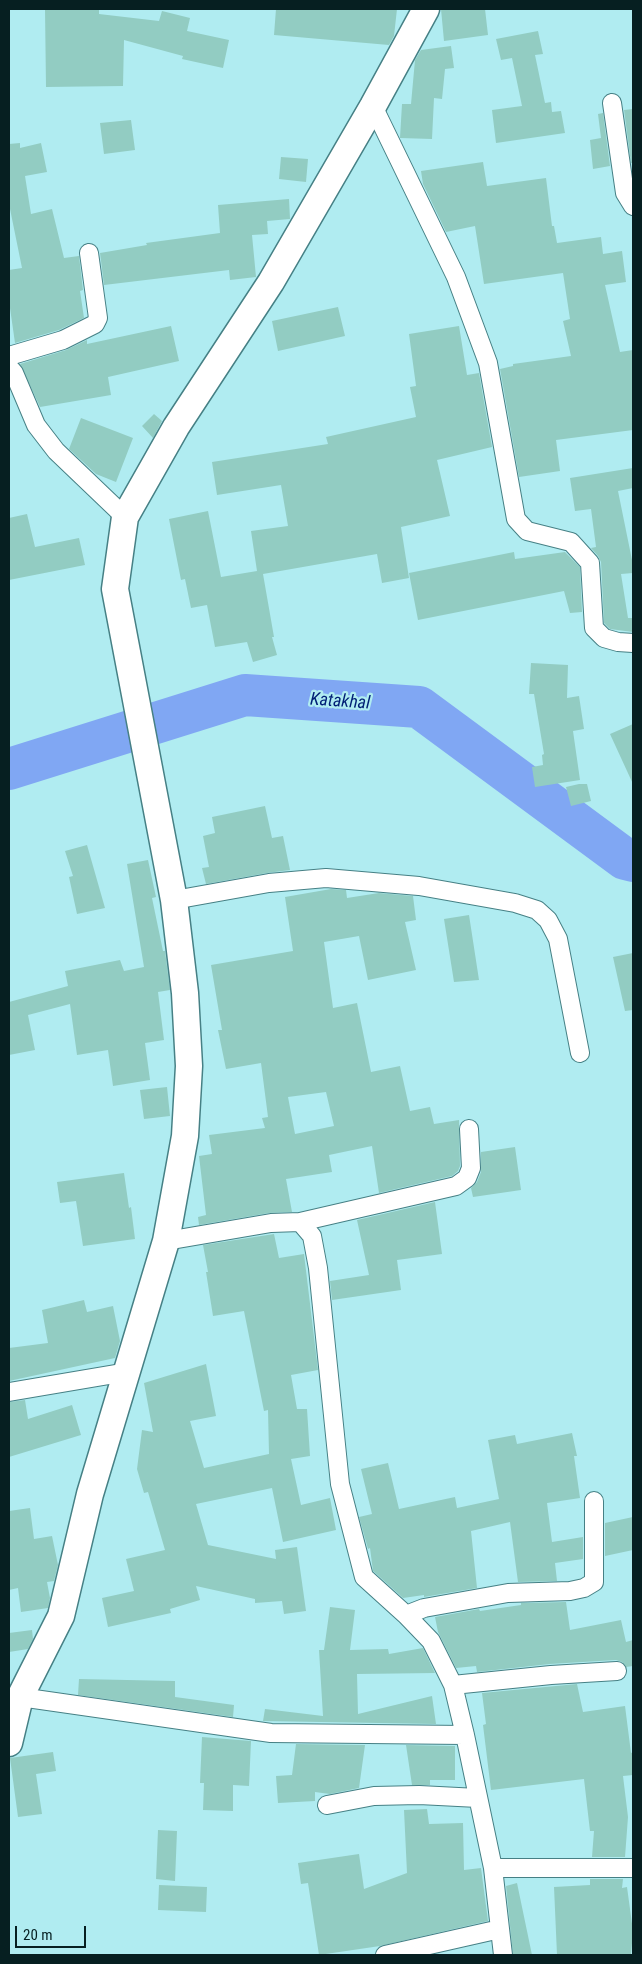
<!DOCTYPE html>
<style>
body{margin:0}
#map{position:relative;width:642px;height:1964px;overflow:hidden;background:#b0ecf1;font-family:"Roboto Condensed",sans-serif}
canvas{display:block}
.frame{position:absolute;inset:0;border:10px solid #061f21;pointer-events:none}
.scale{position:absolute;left:15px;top:1926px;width:71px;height:22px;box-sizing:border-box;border:2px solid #061f21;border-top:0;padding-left:6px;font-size:15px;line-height:18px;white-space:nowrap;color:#061f21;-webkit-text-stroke:4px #b0ecf1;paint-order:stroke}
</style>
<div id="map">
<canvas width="642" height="1964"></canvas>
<div class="frame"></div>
<div class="scale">20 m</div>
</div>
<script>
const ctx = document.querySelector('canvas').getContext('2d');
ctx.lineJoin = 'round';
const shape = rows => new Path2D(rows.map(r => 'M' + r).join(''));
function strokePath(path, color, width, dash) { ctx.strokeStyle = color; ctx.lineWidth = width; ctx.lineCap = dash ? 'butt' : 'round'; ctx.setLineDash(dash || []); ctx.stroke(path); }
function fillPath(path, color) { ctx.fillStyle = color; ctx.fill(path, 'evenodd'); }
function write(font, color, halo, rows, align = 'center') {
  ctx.font = font + ' "Roboto Condensed",sans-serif'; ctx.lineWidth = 4.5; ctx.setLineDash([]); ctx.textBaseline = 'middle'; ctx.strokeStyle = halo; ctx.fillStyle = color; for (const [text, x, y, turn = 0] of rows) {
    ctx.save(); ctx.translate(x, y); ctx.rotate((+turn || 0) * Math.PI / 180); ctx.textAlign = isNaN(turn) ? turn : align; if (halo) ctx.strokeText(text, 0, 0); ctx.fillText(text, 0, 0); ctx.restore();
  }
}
strokePath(shape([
 [9,769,245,695,419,707,625,859,633,861]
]), '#80a7f3', 42);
fillPath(shape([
 [45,9,99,9,99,14,159,21,162,11,190,18,187,31,229,40,223,68,182,59,183,56,124,40,123,86,46,87],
 [276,9,397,9,394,36,389,45,274,35],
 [441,9,485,9,488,35,444,41],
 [538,31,543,54,535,55,545,103,551,102,552,112,561,111,565,133,496,143,492,110,522,106,512,58,501,60,496,39],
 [451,46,454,68,445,69,442,99,434,98,432,139,400,138,402,104,411,104,415,60,421,50],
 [633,109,633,163,631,163,624,110],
 [603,113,610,166,593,169,590,140,601,138,598,114],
 [131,120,135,150,104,154,100,123],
 [20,143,20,148,41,143,47,172,25,176,31,214,52,209,64,258,79,256,83,290,80,291,84,318,59,330,15,343,9,301,9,270,22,268,9,204,9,144],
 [281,157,308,159,306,182,279,179],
 [483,162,487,186,546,178,552,226,554,226,557,243,601,237,603,254,622,251,626,282,605,285,620,352,633,350,633,430,556,440,560,471,519,477,500,369,513,366,513,364,571,356,563,321,570,319,563,273,484,284,475,226,446,232,423,184,421,171],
 [289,199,290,219,267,221,268,234,252,235,256,277,230,280,229,270,104,285,100,253,147,245,146,243,220,233,218,205],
 [338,307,345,336,278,351,272,321],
 [171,326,179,361,108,377,111,395,40,407,20,364,66,350,87,340,87,344],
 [459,326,467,375,479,373,492,447,437,460,450,516,401,527,409,578,382,583,377,554,263,574,274,637,272,637,277,655,253,662,247,642,215,647,207,605,191,608,185,579,181,580,169,519,208,511,221,577,257,571,251,531,288,526,281,485,217,495,212,462,328,444,326,437,416,417,410,387,416,386,409,334],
 [154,414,162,421,153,438,142,426],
 [81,418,133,438,116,482,96,474,69,449],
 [633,468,633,488,618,491,633,565,633,573,621,574,628,618,633,618,633,632,610,629,604,623,601,562,598,556,591,548,596,547,591,509,575,511,570,478],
 [27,514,35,547,79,538,85,565,9,580,9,518],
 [514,552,515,559,565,552,580,567,582,612,570,613,564,591,418,620,409,573],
 [531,663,568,665,567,698,579,696,584,729,573,731,580,780,535,787,532,767,543,765,542,755,544,754,534,694,529,694],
 [633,724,633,784,610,734],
 [579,784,587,784,591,801,571,806,566,787],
 [265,806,272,838,283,836,290,870,267,873,206,884,202,868,209,867,203,836,215,833,212,817],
 [87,845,105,908,77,914,69,877,73,876,65,851],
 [148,860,156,897,152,898,163,951,165,951,170,990,158,992,164,1040,145,1043,150,1080,113,1086,108,1050,77,1055,70,1004,28,1015,35,1050,9,1055,9,1002,68,986,65,971,120,960,124,971,144,967,127,864],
 [331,889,346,890,347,898,379,893,413,896,416,920,405,922,416,970,368,980,359,936,324,942,333,1008,357,1003,371,1072,400,1066,410,1111,430,1107,434,1124,459,1120,460,1166,458,1171,452,1176,379,1193,372,1146,329,1155,332,1172,286,1179,292,1212,269,1213,199,1225,198,1217,206,1215,199,1156,212,1154,209,1135,265,1128,262,1118,268,1117,261,1063,226,1069,218,1030,222,1030,211,965,293,951,285,897],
 [326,1092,334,1126,295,1134,288,1097],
 [469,915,479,980,454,982,444,919],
 [633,953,633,1010,625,1011,613,957],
 [167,1087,170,1116,144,1119,140,1090],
 [515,1147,521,1190,473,1197,471,1188,477,1182,481,1172,481,1152],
 [124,1173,129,1208,131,1207,135,1239,83,1246,76,1201,60,1203,57,1182],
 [435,1202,442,1254,397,1260,401,1290,332,1300,330,1281,369,1275,357,1220],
 [274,1234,279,1258,304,1254,318,1370,291,1375,297,1409,307,1409,310,1456,291,1459,301,1505,330,1498,336,1530,283,1542,272,1488,196,1504,208,1545,276,1559,275,1550,297,1547,306,1611,284,1614,282,1601,255,1603,255,1599,196,1586,200,1600,170,1609,171,1613,108,1627,102,1598,134,1591,126,1559,165,1550,148,1492,144,1493,137,1469,142,1430,153,1432,144,1383,206,1364,216,1416,190,1421,204,1468,269,1454,268,1410,264,1411,244,1311,213,1316,206,1272,208,1272,203,1245],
 [84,1300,87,1312,113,1306,120,1341,115,1358,9,1381,9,1348,48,1343,42,1310],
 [25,1400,28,1419,72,1405,81,1435,9,1457,9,1402],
 [572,1433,577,1456,574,1456,580,1498,547,1503,552,1542,583,1537,583,1559,555,1563,557,1581,518,1582,510,1522,471,1531,477,1588,424,1597,424,1595,403,1598,373,1571,370,1548,368,1549,359,1517,372,1514,361,1469,388,1463,399,1509,455,1497,457,1508,499,1499,488,1440,515,1435,517,1444],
 [30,1508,34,1539,52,1536,58,1565,54,1581,47,1582,50,1598,48,1608,21,1612,18,1588,9,1590,9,1511],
 [633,1517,633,1550,605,1556,605,1523],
 [566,1602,570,1630,621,1620,626,1642,633,1640,633,1666,626,1667,622,1662,616,1660,550,1664,477,1672,476,1666,456,1668,438,1632,435,1617,479,1609,480,1611,521,1605,521,1603],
 [330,1607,355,1610,350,1650,388,1649,389,1654,423,1648,435,1673,357,1674,358,1714,432,1696,436,1724,263,1721,265,1709,323,1716,319,1650,324,1650],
 [32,1630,33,1639,28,1649,9,1652,9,1633],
 [79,1679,175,1681,175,1697,234,1705,233,1717,78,1695],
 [577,1684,583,1712,625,1706,631,1753,633,1752,633,1775,623,1776,628,1817,625,1857,592,1857,594,1831,590,1831,584,1779,491,1790,483,1725,486,1724,482,1693],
 [202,1737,251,1741,249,1786,233,1785,233,1811,203,1810,204,1783,200,1783],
 [296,1744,365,1745,359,1788,330,1794,315,1792,315,1801,278,1803,276,1776,292,1775],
 [406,1745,455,1746,455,1780,430,1780,430,1785,412,1785],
 [53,1752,56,1771,36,1774,42,1814,18,1817,10,1758],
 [427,1809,429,1824,463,1823,464,1870,481,1868,488,1921,380,1946,319,1955,308,1883,301,1884,298,1863,359,1854,364,1889,407,1873,404,1810],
 [158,1830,177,1831,175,1881,156,1879],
 [590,1879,623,1879,622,1888,627,1887,633,1931,631,1955,557,1955,554,1887,590,1885],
 [517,1883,532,1955,513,1955,506,1886],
 [159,1885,207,1887,206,1912,158,1910]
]), '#92ccc2');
const street = shape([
 [612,103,625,193,633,206],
 [373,106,456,277,488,363,516,519,527,531,571,542,590,563,594,628,604,638,618,642,633,643],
 [9,356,63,340,95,324,98,318,89,253],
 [9,367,14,373,36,425,56,451,125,517],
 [174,900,269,883,326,878,419,886,515,903,537,910,548,920,558,939,580,1053],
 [300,1222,456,1186,467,1178,471,1168,469,1129],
 [166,1241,271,1223,300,1222,312,1236,318,1268,340,1484,364,1577,406,1615,431,1641,453,1685,465,1735,493,1868,503,1955],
 [9,1392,127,1372],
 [406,1615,424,1608,508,1593,570,1591,584,1588,594,1582,594,1501],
 [453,1685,551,1675,617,1671],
 [20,1697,271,1733,465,1735],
 [327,1805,374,1796,419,1795,478,1798],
 [493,1868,633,1868],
 [385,1955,500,1929]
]);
const secondary = shape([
 [9,1743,20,1697,61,1616,90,1494,166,1241,185,1136,189,1066,185,993,174,900,115,589,125,517,176,427,271,282,373,106,426,9]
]);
strokePath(street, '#468085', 20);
strokePath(secondary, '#468085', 29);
strokePath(street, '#fff', 18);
strokePath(secondary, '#fff', 26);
write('italic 18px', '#001f75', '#b0ecf1', [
 ["Katakhal",340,702,4]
]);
</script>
